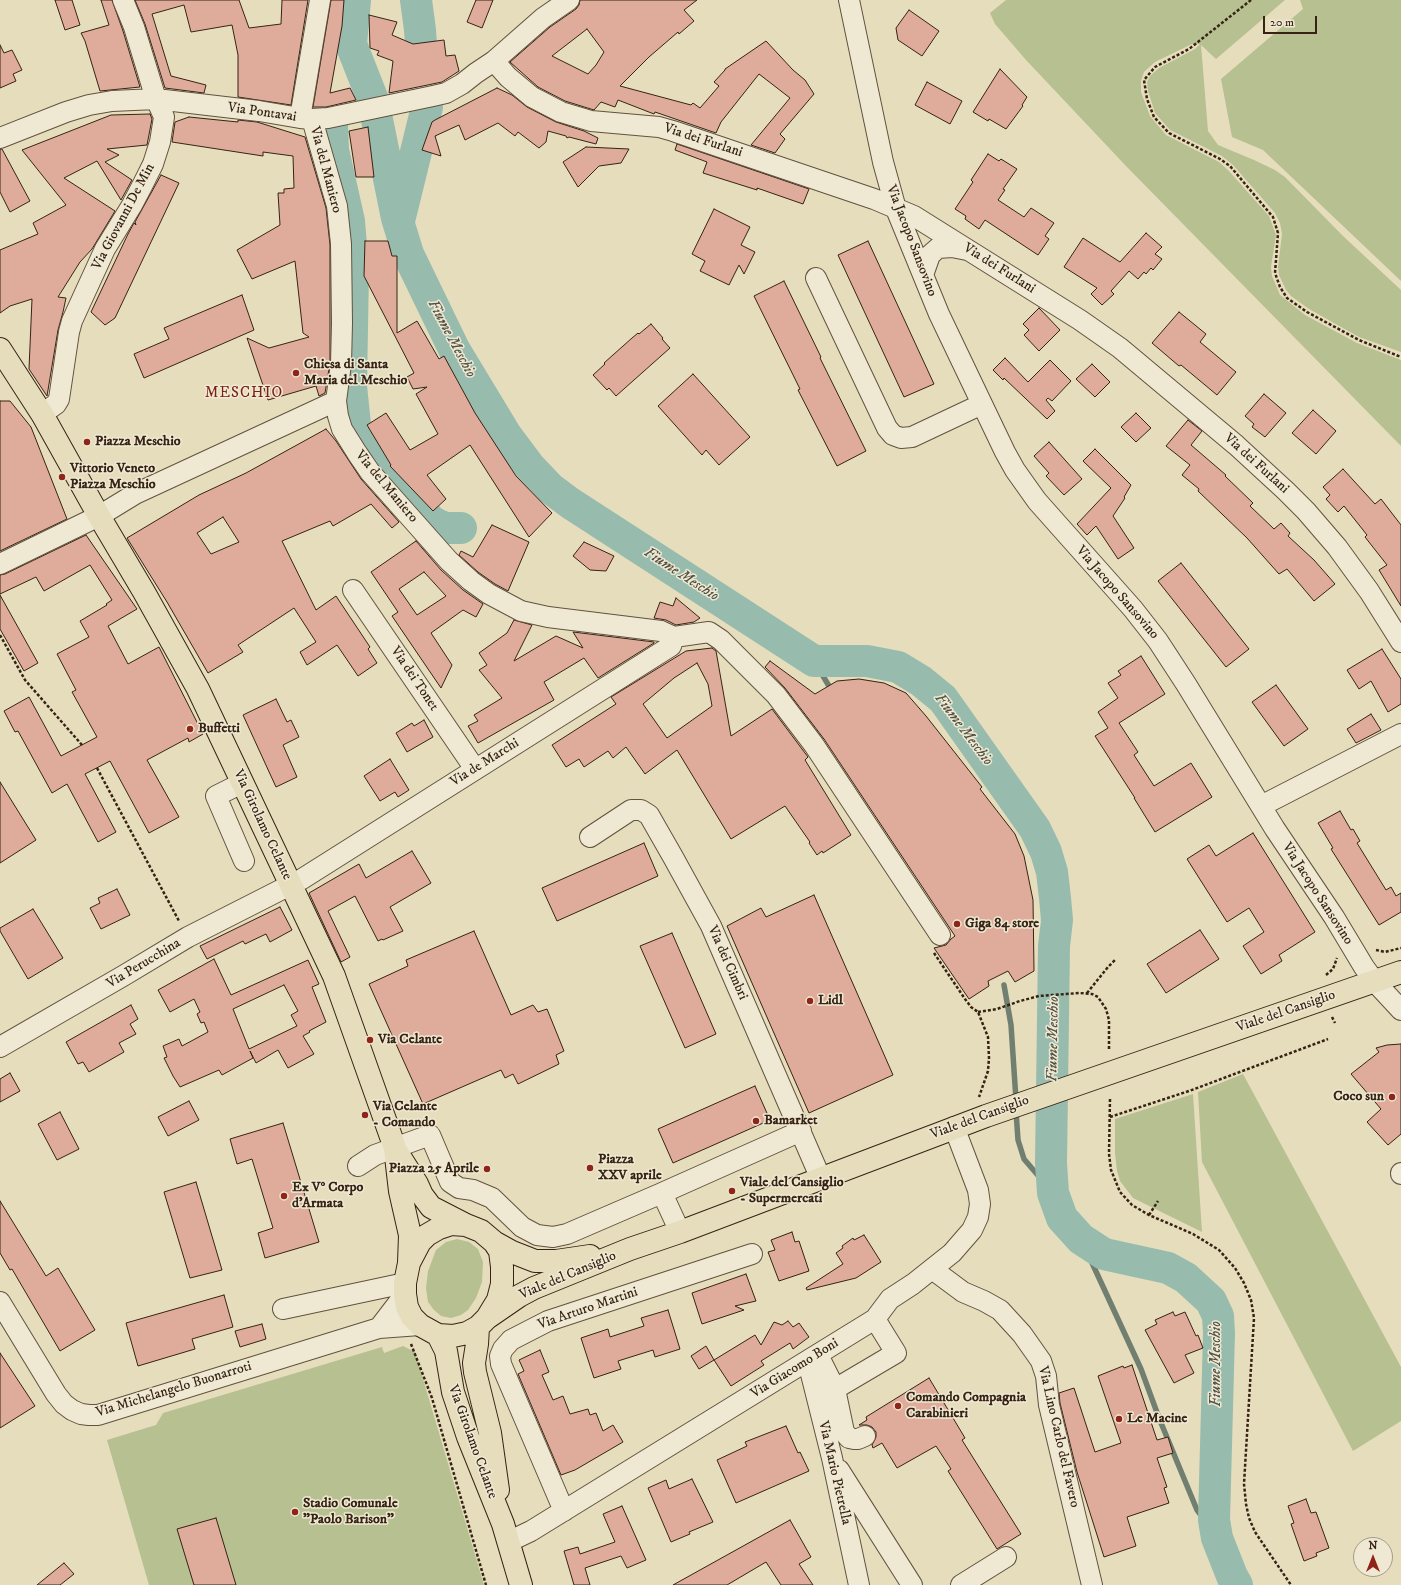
<!DOCTYPE html>
<meta charset="utf-8">
<style>
body{margin:0}
#map{position:relative;width:1401px;height:1585px;overflow:hidden;background:#e6ddbd;font-family:"IM FELL DW Pica",serif}
canvas{display:block}
.north{position:absolute;left:1353px;top:1537px;width:40px;height:40px;box-sizing:border-box;background:#efe9d4;border:1px solid #a59a87;border-radius:50%;rotate:0deg;font-size:11px;font-weight:700;line-height:16px;text-align:center;color:#362313}
.north::after{content:'';display:block;margin:auto;width:14px;height:18px;background:#8f2418;clip-path:polygon(50% 0,100% 100%,50% 72%,0 100%)}
.scale{position:absolute;left:1263px;top:16px;width:54px;height:18px;box-sizing:border-box;border:2px solid #362313;border-top:0;padding-left:5px;font-size:12px;line-height:14px;white-space:nowrap;color:#362313;-webkit-text-stroke:3px #efe9d4;paint-order:stroke}
</style>
<div id="map">
<canvas width="1401" height="1585"></canvas>
<div class="north">N</div>
<div class="scale">20 m</div>
</div>
<script>
const ctx = document.querySelector('canvas').getContext('2d');
ctx.lineJoin = 'round';
function fillPath(path, color) { ctx.fillStyle = color; ctx.fill(path, 'evenodd'); }
const shape = rows => new Path2D(rows.map(r => 'M' + r).join(''));
function strokePath(path, color, width, dash) { ctx.strokeStyle = color; ctx.lineWidth = width; ctx.lineCap = dash ? 'butt' : 'round'; ctx.setLineDash(dash || []); ctx.stroke(path); }
function write(font, color, halo, rows, align = 'center') {
  ctx.font = font + ' "IM FELL DW Pica",serif'; ctx.lineWidth = 3; ctx.setLineDash([]); ctx.textBaseline = 'middle'; ctx.strokeStyle = halo; ctx.fillStyle = color; for (const [text, x, y, turn = 0] of rows) {
    ctx.save(); ctx.translate(x, y); ctx.rotate((+turn || 0) * Math.PI / 180); ctx.textAlign = isNaN(turn) ? turn : align; if (halo) ctx.strokeText(text, 0, 0); ctx.fillText(text, 0, 0); ctx.restore();
  }
}
fillPath(shape([
 [1006,0,1285,0,1216,59,1201,45,1208,131,1218,145,1254,160,1275,170,1285,177,1343,236,1401,290,1401,352,1359,337,1309,309,1291,296,1286,290,1279,275,1278,267,1282,234,1280,223,1275,213,1233,165,1222,156,1170,130,1155,113,1148,91,1147,82,1150,76,1159,68,1195,49,1200,44,1192,44,1155,62,1144,72,1141,81,1141,92,1150,116,1166,135,1219,162,1228,170,1269,216,1276,235,1271,267,1272,276,1280,295,1305,315,1357,343,1401,360,1401,446,1126,166,1026,60,995,24,990,13],
 [1300,0,1401,0,1401,281,1263,150,1232,137,1221,79,1303,9],
 [1243,1074,1401,1367,1401,1421,1353,1451,1202,1162,1198,1092],
 [1193,1094,1202,1232,1133,1198,1120,1181,1117,1171,1115,1153,1115,1119],
 [457,1239,469,1242,478,1249,483,1262,482,1282,476,1298,468,1310,461,1315,451,1318,441,1316,434,1310,428,1302,426,1288,428,1271,436,1250,446,1242],
 [403,1346,415,1352,484,1585,149,1585,107,1440,156,1425,163,1413,382,1347,384,1353]
]), '#b6c090');
strokePath(shape([
 [814,661,829,686],
 [1004,985,1011,1025,1016,1100],
 [1016,1111,1018,1140,1024,1159,1053,1193],
 [1081,1239,1141,1369,1159,1418,1197,1510,1217,1538]
]), '#707f70', 5.5);
strokePath(shape([
 [355,0,351,44,373,100,397,218,408,254,454,349,506,435,530,467,550,488,570,503,814,661,867,661,898,667,921,681,943,699,1035,829,1046,852,1052,872,1055,898,1057,920,1054,946,1051,1163,1053,1193,1062,1218,1081,1239,1104,1254,1168,1268,1186,1278,1211,1301,1218,1316,1219,1333,1214,1520,1217,1538,1232,1576,1237,1585],
 [416,0,420,30,422,60],
 [332,125,333,150,349,221,351,245,353,271,351,386,355,425,360,440,372,458,431,521,438,525,446,528,461,528],
 [400,217,427,107]
]), '#97bcae', 32);
const building = shape([
 [55,0,72,0,80,25,65,30,55,0],
 [101,0,112,0,123,31,140,87,100,91,85,41,81,33,109,25,101,0],
 [135,0,239,0,249,28,281,24,282,0,308,0,291,105,238,97,238,55,232,25,191,32,184,5,152,14,171,76,206,85,204,93,165,88,145,24,135,0],
 [331,0,344,0,342,26,330,93,350,88,356,100,326,107,313,107,331,0],
 [476,0,493,0,482,28,467,22,476,0],
 [580,0,697,0,684,10,694,21,679,34,678,32,649,57,620,86,691,105,693,103,700,108,719,86,714,82,725,70,725,69,766,41,793,70,805,80,814,94,780,134,785,139,775,153,751,145,790,98,759,74,721,122,716,133,655,112,654,114,618,100,615,107,601,102,594,110,565,101,538,87,510,62,550,27,576,9,579,5,580,0],
 [587,29,604,52,596,65,588,74,552,56,587,29],
 [909,10,939,31,922,56,898,40,896,28,909,10],
 [369,15,397,22,392,35,413,44,444,40,446,56,455,55,459,71,442,82,389,93,393,61,377,55,379,51,370,48,369,15],
 [0,45,4,53,12,50,22,70,13,74,16,81,0,88,0,45],
 [1000,69,1027,97,1022,105,1023,106,1006,129,989,119,988,121,973,112,1000,69],
 [927,82,962,101,950,124,915,105,927,82],
 [497,88,512,95,527,107,556,122,584,131,598,138,596,144,569,137,567,138,566,136,548,131,546,142,539,148,518,132,515,136,498,123,465,140,459,125,435,136,441,156,422,150,432,122,435,120,497,88],
 [150,114,152,119,147,145,107,149,119,155,105,162,132,180,121,200,97,161,64,178,115,211,92,249,80,262,58,297,66,298,63,312,58,330,47,396,29,369,32,299,10,306,0,313,0,250,38,234,33,223,66,205,22,150,111,115,150,114],
 [189,117,238,122,238,120,257,122,305,137,326,208,330,245,330,363,325,393,319,396,316,386,268,400,247,338,269,348,309,337,303,333,295,261,252,279,237,250,280,225,278,193,284,193,284,189,294,188,293,156,263,152,263,156,172,142,175,122,189,117],
 [368,127,374,177,356,177,349,131,368,127],
 [677,144,809,189,803,204,757,188,757,190,703,173,707,162,675,150,677,144],
 [586,147,629,149,621,163,599,166,578,187,563,162,586,147],
 [0,149,2,149,30,201,10,212,0,192,0,149],
 [988,154,999,161,1001,159,1017,169,1003,189,1005,190,998,200,1024,217,1031,208,1054,223,1045,236,1049,239,1038,255,985,220,979,229,965,219,966,216,955,209,973,182,971,180,988,154],
 [161,175,179,183,115,318,105,325,91,312,128,234,134,223,136,225,135,222,161,175],
 [714,209,750,227,741,245,755,252,744,274,739,265,729,285,700,271,705,261,692,254,714,209],
 [1146,233,1162,247,1155,254,1162,259,1153,270,1151,268,1146,274,1144,272,1138,279,1129,271,1111,291,1114,294,1102,305,1091,294,1097,288,1064,267,1083,238,1120,262,1146,233],
 [365,241,388,241,392,256,397,256,397,333,417,321,439,359,444,356,475,413,516,476,552,513,529,537,470,445,427,475,446,499,433,511,390,466,391,465,367,425,386,413,410,450,438,434,416,394,427,387,413,389,407,377,414,373,364,276,365,241],
 [868,241,934,384,904,397,838,255,868,241],
 [784,281,821,357,820,358,866,451,837,466,798,390,800,389,754,296,784,281],
 [242,295,254,330,144,378,134,354,169,339,164,328,242,295],
 [1039,308,1060,330,1039,351,1024,335,1029,330,1023,324,1039,308],
 [1179,312,1206,334,1200,342,1236,372,1217,395,1181,365,1179,366,1152,343,1179,312],
 [651,324,663,338,662,339,670,348,616,396,609,388,607,390,593,375,605,364,604,363,632,338,638,333,639,334,651,324],
 [1005,358,1028,382,1050,360,1071,381,1052,401,1048,398,1046,400,1055,411,1047,419,1004,378,1003,380,993,370,1005,358],
 [1092,364,1110,382,1095,397,1076,379,1092,364],
 [693,374,750,437,719,465,706,450,702,455,658,406,693,374],
 [1264,394,1286,413,1265,437,1252,427,1254,424,1245,416,1264,394],
 [0,401,10,401,31,427,67,519,0,551,0,401],
 [1313,410,1336,431,1316,454,1292,433,1313,410],
 [1136,413,1151,428,1136,442,1121,427,1136,413],
 [1188,420,1202,431,1191,445,1226,475,1225,476,1253,503,1250,506,1274,529,1281,523,1290,533,1288,536,1314,560,1335,584,1314,601,1287,569,1279,574,1247,538,1198,491,1199,489,1182,475,1190,465,1166,446,1188,420],
 [326,429,336,441,361,479,399,522,392,528,371,504,333,526,330,521,282,541,316,610,336,596,370,647,368,649,377,663,358,676,337,645,307,665,300,652,316,642,294,608,238,645,243,652,208,673,167,602,127,538,199,495,246,473,326,429],
 [223,517,239,542,211,554,197,533,223,517],
 [1049,442,1082,479,1064,495,1046,476,1049,473,1034,456,1049,442],
 [1095,449,1131,485,1124,497,1125,498,1113,516,1134,548,1118,559,1096,526,1087,535,1077,524,1111,488,1083,461,1095,449],
 [1343,469,1375,504,1381,499,1401,525,1401,606,1379,570,1387,565,1365,537,1367,535,1344,506,1338,512,1326,499,1330,495,1323,487,1343,469],
 [492,525,529,542,508,591,495,584,478,572,459,555,461,551,473,557,492,525],
 [86,535,137,609,108,626,128,664,159,647,203,734,189,742,188,738,147,760,179,817,149,833,110,761,85,774,116,832,98,842,67,784,52,793,18,731,15,732,4,711,29,697,61,756,97,737,72,692,76,690,57,654,89,637,80,621,107,605,106,604,112,600,90,565,44,591,36,577,0,594,0,575,5,574,86,535],
 [416,541,441,570,463,590,483,604,476,617,463,610,431,633,452,665,441,688,392,616,398,612,371,572,416,541],
 [424,572,446,596,417,615,399,589,424,572],
 [584,542,614,556,606,571,590,570,573,556,584,542],
 [1181,563,1249,649,1226,667,1158,581,1181,563],
 [0,595,38,663,24,671,0,629,0,595],
 [676,598,700,618,694,622,676,625,666,620,654,618,660,602,673,606,676,598],
 [514,620,532,625,514,661,556,636,583,648,573,632,654,642,654,643,598,678,584,658,544,682,554,700,478,743,468,726,478,721,474,715,502,698,479,670,487,665,479,653,507,633,514,620],
 [712,648,716,651,731,736,772,709,808,757,805,760,851,835,823,853,822,851,817,855,809,843,810,842,785,806,731,839,677,750,645,774,626,747,613,758,608,751,584,767,579,759,566,767,552,745,616,704,611,697,686,651,712,648],
 [697,663,708,684,712,706,667,738,643,704,674,678,697,663],
 [1382,649,1401,679,1401,704,1388,712,1371,681,1359,689,1347,670,1382,649],
 [1141,656,1165,694,1119,723,1138,752,1134,755,1154,786,1191,763,1212,797,1155,832,1134,798,1135,798,1095,736,1108,728,1098,712,1118,698,1108,683,1121,675,1118,671,1141,656],
 [770,661,815,694,837,681,859,679,884,683,906,693,926,716,982,787,980,789,1015,834,1024,856,1033,900,1034,971,1015,982,1008,971,988,981,989,986,969,999,934,948,946,945,951,939,955,936,824,739,785,688,765,667,770,661],
 [1276,685,1308,729,1284,746,1252,702,1276,685],
 [276,699,287,722,291,720,299,737,283,745,297,777,276,787,243,715,276,699],
 [1371,714,1381,730,1356,743,1347,729,1371,714],
 [424,720,433,737,407,752,396,733,412,723,414,726,424,720],
 [390,759,409,790,398,797,395,792,380,801,364,776,390,759],
 [0,782,36,840,0,863,0,782],
 [1340,811,1351,830,1353,829,1360,841,1357,843,1386,890,1391,887,1396,896,1401,893,1401,912,1379,925,1331,849,1333,848,1318,823,1340,811],
 [1253,833,1315,932,1279,955,1282,961,1261,974,1243,946,1264,932,1249,908,1227,922,1187,859,1209,845,1216,856,1253,833],
 [644,843,658,876,557,921,542,888,644,843],
 [412,851,431,883,390,907,403,931,383,940,382,939,378,941,355,896,328,911,350,957,341,962,309,893,359,864,366,878,412,851],
 [117,889,130,915,101,929,90,908,100,903,98,898,117,889],
 [814,895,893,1075,809,1113,727,926,761,908,766,917,814,895],
 [280,907,292,930,270,942,266,934,245,944,243,941,207,959,200,946,280,907],
 [33,909,63,958,28,979,0,931,0,928,33,909],
 [1200,930,1219,959,1166,993,1147,964,1200,930],
 [474,931,511,1015,533,1005,538,1012,547,1009,564,1051,556,1055,559,1064,518,1084,513,1074,505,1078,501,1070,423,1104,369,984,408,966,406,960,474,931],
 [672,933,716,1034,685,1048,640,946,672,933],
 [214,959,231,995,308,960,319,984,312,987,326,1022,309,1031,310,1032,303,1036,314,1054,288,1068,278,1050,256,1063,250,1051,253,1058,222,1075,219,1070,180,1087,173,1076,164,1058,167,1057,163,1046,179,1039,182,1046,208,1032,204,1022,201,1023,197,1014,200,1012,194,999,170,1012,158,990,214,959],
 [284,985,298,1011,291,1015,297,1026,249,1049,233,1009,284,985],
 [131,1005,138,1019,130,1024,136,1034,119,1043,124,1052,89,1072,83,1062,78,1064,66,1042,131,1005],
 [1401,1044,1401,1134,1388,1145,1367,1122,1381,1109,1351,1074,1379,1052,1376,1048,1387,1045,1401,1044],
 [10,1073,20,1091,0,1102,0,1079,10,1073],
 [755,1086,770,1120,673,1163,658,1129,755,1086],
 [189,1101,199,1120,168,1136,158,1117,189,1101],
 [60,1112,79,1149,57,1160,38,1124,60,1112],
 [283,1123,319,1242,265,1258,258,1233,273,1228,252,1159,237,1164,230,1139,283,1123],
 [196,1182,222,1270,190,1278,164,1192,196,1182],
 [0,1201,46,1276,58,1268,95,1330,60,1351,12,1269,10,1270,0,1253,0,1201],
 [792,1232,795,1242,799,1241,809,1271,779,1281,768,1252,775,1250,771,1240,792,1232],
 [864,1235,881,1262,856,1278,807,1290,806,1288,843,1264,836,1253,843,1248,842,1246,853,1238,854,1240,864,1235],
 [746,1274,756,1301,735,1306,744,1310,702,1324,692,1293,746,1274],
 [224,1295,233,1327,192,1339,195,1349,138,1366,126,1323,224,1295],
 [668,1310,680,1349,655,1357,653,1350,618,1361,621,1369,594,1378,581,1338,608,1329,610,1337,644,1326,641,1318,668,1310],
 [1173,1312,1175,1316,1185,1312,1196,1336,1198,1335,1203,1348,1185,1355,1194,1373,1174,1383,1145,1330,1157,1324,1155,1320,1173,1312],
 [788,1321,793,1327,799,1323,809,1337,793,1349,790,1343,761,1361,764,1365,731,1386,714,1360,699,1369,691,1356,706,1346,714,1360,755,1335,761,1345,774,1322,782,1325,788,1321],
 [262,1324,266,1339,240,1347,235,1331,262,1324],
 [540,1350,549,1372,542,1375,553,1400,563,1396,570,1414,588,1409,590,1415,596,1413,603,1431,613,1425,623,1442,575,1470,561,1475,518,1374,524,1371,519,1360,540,1350],
 [0,1353,35,1406,0,1428,0,1353],
 [1132,1365,1157,1440,1168,1437,1173,1453,1157,1458,1167,1487,1164,1488,1169,1503,1127,1517,1136,1546,1104,1557,1077,1472,1060,1403,1059,1393,1074,1388,1095,1452,1121,1443,1098,1376,1123,1366,1124,1368,1132,1365],
 [929,1378,965,1438,962,1440,1021,1534,997,1549,948,1471,951,1469,936,1446,897,1468,882,1443,873,1448,872,1445,876,1437,876,1432,872,1427,867,1425,859,1425,867,1420,866,1417,929,1378],
 [786,1426,798,1453,800,1452,809,1471,736,1503,717,1460,747,1446,745,1442,786,1426],
 [692,1479,713,1522,689,1532,690,1534,671,1542,648,1488,666,1480,669,1489,692,1479],
 [1306,1499,1311,1513,1316,1512,1329,1548,1316,1553,1317,1556,1304,1561,1291,1524,1294,1523,1288,1506,1306,1499],
 [622,1506,646,1560,627,1568,621,1556,585,1568,590,1585,574,1585,564,1551,578,1547,580,1554,615,1542,603,1514,622,1506],
 [216,1518,236,1585,194,1585,177,1529,216,1518],
 [790,1520,811,1557,799,1564,813,1585,781,1585,766,1562,727,1585,673,1585,790,1520],
 [64,1563,74,1574,60,1585,37,1585,64,1563]
]);
fillPath(building, '#dfab9b');
strokePath(building, '#362313', 1);
const minor = shape([
 [849,0,883,162,896,209,939,314,1005,452,1015,470,1037,501,1133,609,1158,641,1186,684,1275,829,1334,917,1364,967,1375,982,1401,1010],
 [494,61,508,77,532,97,561,112,591,121,659,127,673,131,874,199,914,216,1080,320,1120,348,1236,445,1286,491,1306,511,1337,547,1369,591,1401,642],
 [300,118,320,0],
 [312,119,337,206,341,244,342,323,341,364,336,401,338,416,342,429,357,453,370,472,449,561,471,581,489,594,521,611,548,617,661,631,674,637],
 [0,138,66,112,89,105,112,101,156,99,259,111,300,118,312,119,328,118,433,96,446,93,462,84,476,73,494,61,543,18,569,0],
 [923,275,930,255,938,248,952,247,967,250],
 [816,278,887,428,893,435,901,438,912,437,982,404],
 [42,414,56,404,59,399,69,332,72,321,105,249,132,205,143,184,153,164,160,142,164,117,156,99,134,27,123,0],
 [0,564,99,516,135,494,336,401],
 [353,590,475,769],
 [674,637,709,632,721,640,776,695,814,745,940,935],
 [242,783,216,796,244,861],
 [1261,806,1401,734],
 [590,837,631,810,641,810,649,815,673,857,711,926,821,1179],
 [0,1047,123,976,188,937,302,879,671,646,674,637],
 [358,1166,375,1155,430,1135,450,1182,459,1188,473,1190,492,1198,522,1227,537,1235,553,1237,567,1234,662,1193,680,1232],
 [1401,1174,1401,1173],
 [662,1193,801,1131],
 [932,1269,963,1292,984,1301,1000,1310,1022,1334,1041,1361,1046,1376,1049,1405,1092,1585],
 [0,1302,56,1394,64,1404,72,1410,81,1414,89,1415,98,1415,379,1328,420,1325],
 [283,1309,405,1283],
 [379,1328,405,1294],
 [818,1355,835,1389,844,1432,849,1438,854,1439,858,1439,865,1436],
 [807,1362,811,1374,832,1458,859,1585],
 [835,1389,896,1353,875,1319],
 [839,1470,912,1585],
 [564,1511,501,1364,500,1356,503,1349,511,1340,548,1321,752,1254],
 [508,1542,531,1531,875,1319,890,1299,913,1284,952,1253,972,1230,978,1217,980,1204,978,1190,954,1127],
 [961,1585,1006,1557]
]);
const major = shape([
 [0,349,42,414,99,516,144,592,198,689,334,976,395,1148,400,1191,410,1235,409,1263],
 [398,1154,417,1184,422,1195,431,1207,466,1225],
 [451,1224,466,1225,481,1231,494,1242,500,1251,502,1267,502,1284,498,1300,487,1318,478,1327,467,1333,453,1336,438,1335,420,1325,412,1317,407,1307,405,1294,405,1283,409,1263,420,1242,427,1235,439,1228,451,1224],
 [494,1242,512,1252,535,1261,556,1261,590,1256],
 [487,1318,519,1296,534,1288,630,1249,680,1232,986,1116,1401,972],
 [478,1327,477,1344,474,1363,475,1372,490,1433,498,1490],
 [438,1335,446,1351,453,1392,468,1437,503,1524,521,1585]
]);
strokePath(minor, '#62523e', 22);
strokePath(major, '#362313', 24);
strokePath(shape([
 [1251,0,1189,49,1155,67,1144,80,1147,99,1154,117,1169,133,1220,159,1230,166,1273,217,1278,233,1275,273,1280,287,1287,298,1307,312,1359,340,1401,357],
 [0,635,25,680,82,745],
 [97,768,179,921],
 [1376,950,1385,952,1401,948],
 [934,953,965,999,971,1007,978,1012,988,1037,989,1058,988,1071,979,1097],
 [1326,975,1333,969,1337,958],
 [1087,993,1108,967,1115,960],
 [978,1012,997,1009,1020,1001,1039,996,1079,993,1092,994,1098,997,1106,1009,1109,1020,1109,1051],
 [1332,1017,1335,1023],
 [1110,1099,1109,1154,1111,1170,1120,1192,1132,1205,1149,1215,1193,1234,1219,1250,1235,1268,1244,1283,1251,1300,1254,1318,1244,1484,1246,1504,1249,1518,1255,1532,1291,1585],
 [1110,1117,1189,1091,1328,1039],
 [1149,1215,1158,1201],
 [411,1344,432,1398,486,1585]
]), '#362313', 2.5, [3, 2]);
strokePath(minor, '#efe9d4', 20);
strokePath(major, '#e6ddbd', 22);
for (const [x, y, r, color] of [
 [296,373,4,"#8f2418"],
 [87,442,4,"#8f2418"],
 [62,477,4,"#8f2418"],
 [190,729,4,"#8f2418"],
 [957,924,4,"#8f2418"],
 [810,1001,4,"#8f2418"],
 [370,1040,4,"#8f2418"],
 [1392,1097,4,"#8f2418"],
 [365,1115,4,"#8f2418"],
 [756,1121,4,"#8f2418"],
 [590,1168,4,"#8f2418"],
 [487,1169,4,"#8f2418"],
 [732,1191,4,"#8f2418"],
 [284,1196,4,"#8f2418"],
 [898,1406,4,"#8f2418"],
 [1119,1419,4,"#8f2418"],
 [295,1512,4,"#8f2418"]
]) { const dot = new Path2D(); dot.arc(x, y, r, 0, 2 * Math.PI); ctx.fillStyle = color; ctx.fill(dot); strokePath(dot, '#efe9d4', 1.5); }
write('14px', '#362313', '#efe9d4', [
 ["Via Pontavai",262,113,8],
 ["Via dei Furlani",703,141,18],
 ["Via del Maniero",325,170,75],
 ["Via Giovanni De Min",124,217,-62],
 ["Via Jacopo Sansovino",911,241,69],
 ["Via dei Furlani",999,269,32],
 ["Via dei Furlani",1256,464,42],
 ["Via del Maniero",386,487,50],
 ["Via Jacopo Sansovino",1117,593,49],
 ["Via dei Tonet",414,679,56],
 ["Via de Marchi",485,763,-32],
 ["Via Girolamo Celante",262,825,65],
 ["Via Jacopo Sansovino",1317,894,57],
 ["Via dei Cimbri",727,963,66],
 ["Via Perucchina",144,964,-31],
 ["Viale del Cansiglio",1286,1012,-19],
 ["Viale del Cansiglio",980,1118,-20],
 ["Viale del Cansiglio",568,1276,-23],
 ["Via Arturo Martini",588,1309,-19],
 ["Via Giacomo Boni",795,1369,-32],
 ["Via Michelangelo Buonarroti",174,1390,-17],
 ["Via Lino Carlo del Favero",1058,1437,77],
 ["Via Girolamo Celante",472,1442,70],
 ["Via Mario Pietrella",834,1473,77]
]);
write('bold 14px', '#362313', '#efe9d4', [
 ["Chiesa di Santa",304,365],
 ["Maria del Meschio",304,381],
 ["Piazza Meschio",95,442],
 ["Vittorio Veneto",70,469],
 ["Piazza Meschio",70,485],
 ["Buffetti",198,729],
 ["Giga 84 store",965,924],
 ["Lidl",818,1001],
 ["Via Celante",378,1040],
 ["Coco sun",1384,1097,"right"],
 ["Via Celante",373,1107],
 ["- Comando",373,1123],
 ["Bamarket",764,1121],
 ["Piazza",598,1160],
 ["XXV aprile",598,1176],
 ["Piazza 25 Aprile",479,1169,"right"],
 ["Viale del Cansiglio",740,1183],
 ["- Supermercati",740,1199],
 ["Ex V° Corpo",292,1188],
 ["d'Armata",292,1204],
 ["Comando Compagnia",906,1398],
 ["Carabinieri",906,1414],
 ["Le Macine",1127,1419],
 ["Stadio Comunale",303,1504],
 ["\"Paolo Barison\"",303,1520]
], 'left');
write('italic 15px', '#535142', '#efe9d4', [
 ["Fiume Meschio",451,339,62],
 ["Fiume Meschio",681,575,33],
 ["Fiume Meschio",963,730,53],
 ["Fiume Meschio",1054,1039,-89],
 ["Fiume Meschio",1217,1364,-90]
]);
ctx.letterSpacing = '1px';
write('15px', '#7a1f14', '#efe9d4', [
 ["MESCHIO",244,394]
]);
ctx.letterSpacing = '0px';
</script>
